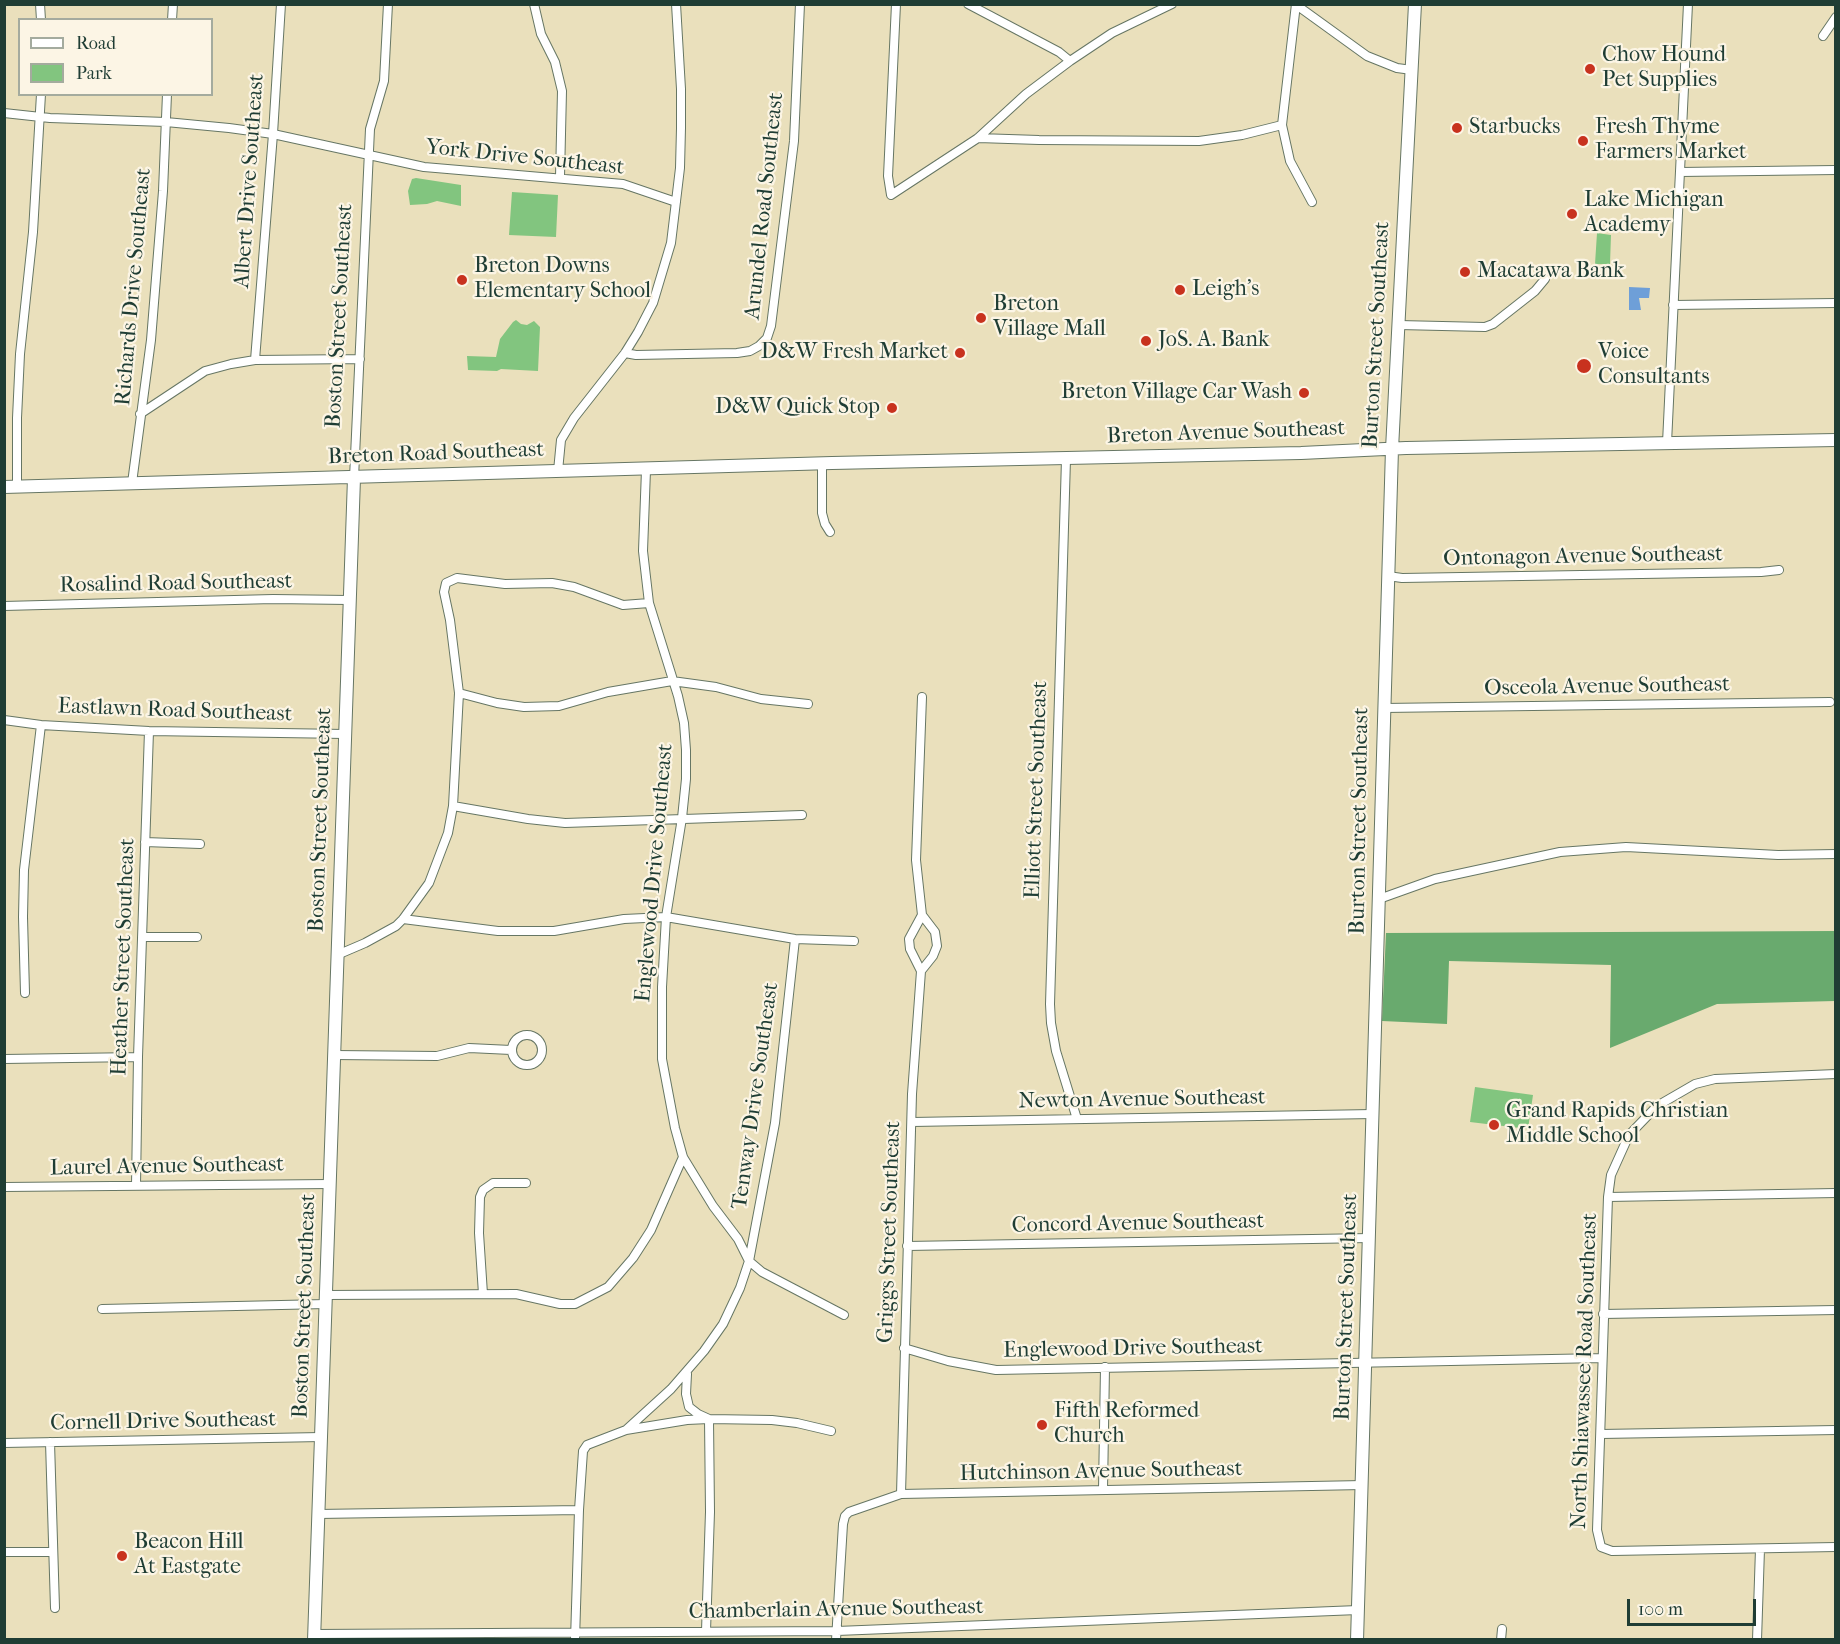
<!DOCTYPE html>
<style>
body{margin:0}
#map{position:relative;width:1840px;height:1644px;overflow:hidden;background:#eae0bc;font-family:"IM FELL French Canon",serif}
canvas{display:block}
.frame{position:absolute;inset:0;border:6px solid #1f3d34;pointer-events:none}
.legend{position:absolute;left:18px;top:18px;width:195px;height:78px;box-sizing:border-box;background:#fcf5e5;border:2px solid #a4ab9e;margin:0;padding:8px 10px;list-style:none;font-size:18px;color:#1f3d34}
.legend li{display:flex;align-items:center;gap:12px;height:30px}
.legend b{width:30px;border:2px solid #a4ab9e}
.scale{position:absolute;left:1627px;top:1599px;width:129px;height:27px;box-sizing:border-box;border:3px solid #1f3d34;border-top:0;padding-left:8px;font-size:18px;line-height:21px;white-space:nowrap;color:#1f3d34;-webkit-text-stroke:4px #fcf5e5;paint-order:stroke}
</style>
<div id="map">
<canvas width="1840" height="1644"></canvas>
<div class="frame"></div>
<ul class="legend">
<li><b style="height:8px;background:#fff"></b>Road</li>
<li><b style="height:16px;background:#82c57f"></b>Park</li>
</ul>
<div class="scale">100 m</div>
</div>
<script>
const ctx = document.querySelector('canvas').getContext('2d');
ctx.lineJoin = 'round';
function fillPath(path, color) { ctx.fillStyle = color; ctx.fill(path, 'evenodd'); }
const shape = rows => new Path2D(rows.map(r => 'M' + r).join(''));
function strokePath(path, color, width, dash) { ctx.strokeStyle = color; ctx.lineWidth = width; ctx.lineCap = dash ? 'butt' : 'round'; ctx.setLineDash(dash || []); ctx.stroke(path); }
function write(font, color, halo, rows, align = 'center') {
  ctx.font = font + ' "IM FELL French Canon",serif'; ctx.lineWidth = 4.5; ctx.setLineDash([]); ctx.textBaseline = 'middle'; ctx.strokeStyle = halo; ctx.fillStyle = color; for (const [text, x, y, turn = 0] of rows) {
    ctx.save(); ctx.translate(x, y); ctx.rotate((+turn || 0) * Math.PI / 180); ctx.textAlign = isNaN(turn) ? turn : align; if (halo) ctx.strokeText(text, 0, 0); ctx.fillText(text, 0, 0); ctx.restore();
  }
}
fillPath(shape([
 [416,178,461,185,461,206,437,201,427,204,410,205,408,191,412,179],
 [512,192,558,195,556,237,509,235],
 [1597,233,1611,235,1610,264,1595,264],
 [516,320,521,324,527,325,534,321,540,327,538,371,501,369,497,371,468,370,467,356,496,357,500,339,513,322],
 [1475,1087,1533,1095,1528,1129,1470,1122]
]), '#82c57f');
fillPath(shape([
 [1835,931,1835,1001,1717,1004,1610,1048,1611,965,1449,961,1447,1024,1382,1021,1386,933]
]), '#69aa6e');
fillPath(shape([
 [1629,287,1650,288,1649,298,1639,298,1641,310,1629,310]
]), '#6e9fd8');
const street = shape([
 [40,4,41,20],
 [534,4,541,34,555,62,562,91,560,177],
 [896,4,888,176,891,195,978,138,1026,94,1070,61,1112,33,1172,4],
 [968,4,1059,52,1070,61],
 [1295,4,1367,56,1397,68,1412,70],
 [1296,4,1282,125,1290,161,1312,202],
 [172,20,173,4],
 [1823,36,1836,17],
 [4,113,50,118,166,122,229,128,273,134,424,167,623,184,676,202],
 [978,138,1039,140,1199,141,1242,135,1282,125],
 [1680,172,1836,170],
 [1673,305,1836,303],
 [1399,325,1485,327,1493,324,1535,291,1545,279],
 [625,353,636,355,737,353,750,351,759,346,767,338,771,326,794,141,800,4],
 [255,360,273,134,281,4],
 [140,414,205,371,231,364,255,360,360,359],
 [1667,443,1688,4],
 [1066,459,1050,1004,1051,1023,1056,1051,1077,1119],
 [822,464,822,513,825,524,830,532],
 [646,470,643,551,649,603,678,696,684,723,686,750,686,779,682,818,666,917,662,987,662,1059,675,1128,683,1157,713,1206,738,1239,749,1261,762,1272,844,1315],
 [558,471,561,440,574,418,625,353,638,332,653,303,671,243,680,168,681,128,681,89,676,4],
 [354,478,370,129,384,81,388,4],
 [132,483,151,340,163,191,167,94],
 [17,487,17,418,20,354,33,232,41,94],
 [1388,576,1402,578,1761,572,1779,570],
 [4,606,273,599,349,600],
 [459,693,497,703,524,707,559,706,608,692,672,681,716,687,761,699,808,704],
 [1384,708,1830,702],
 [4,720,41,725,149,731,345,734],
 [453,806,528,819,565,823,802,815],
 [145,842,200,844],
 [1379,899,1435,879,1560,852,1626,847,1778,855,1836,854],
 [403,919,498,931,554,931,624,919,666,917,795,939,854,941],
 [142,937,197,937],
 [337,955,365,943,396,926,403,919,429,883,448,833,453,806,459,693,450,620,444,592,446,583,457,578,505,584,552,583,574,587,623,605,649,603],
 [921,971,933,956,937,946,935,932,922,915],
 [25,993,23,917,24,870,41,725],
 '512 1050a15 15 0 1 1 30 0a15 15 0 1 1-30 0Z',
 [334,1055,437,1056,469,1048,511,1050],
 [4,1059,138,1057],
 [1836,1074,1715,1079,1695,1084,1657,1106,1629,1135,1611,1175,1608,1197,1597,1530,1601,1547,1612,1551,1836,1547],
 [912,1122,1373,1114],
 [136,1185,138,1057,149,731],
 [4,1187,330,1184],
 [1608,1197,1836,1193],
 [907,1246,1370,1238],
 [483,1294,479,1233,480,1197,483,1190,493,1183,526,1183],
 [326,1295,516,1294,560,1304,575,1304,608,1287,633,1258,651,1230,683,1157],
 [102,1309,326,1304],
 [1603,1314,1836,1310],
 [904,1348,948,1361,996,1370,1602,1358],
 [687,1374,686,1394,689,1407,698,1414,709,1419,710,1512,706,1631],
 [626,1430,671,1389,704,1351,723,1324,740,1288,749,1261,775,1123,795,939],
 [1601,1434,1836,1430],
 [50,1442,55,1608],
 [4,1443,321,1437],
 [1103,1490,1105,1367],
 [901,1494,912,1094,921,971,910,949,909,939,922,915,916,860,922,697],
 [318,1514,579,1510],
 [4,1552,53,1552],
 [314,1634,837,1631,1358,1610],
 [575,1640,579,1510,583,1451,587,1445,626,1430,687,1420,709,1419,772,1420,797,1423,831,1431],
 [836,1640,843,1524,845,1516,849,1512,901,1494,1363,1485],
 [1501,1640,1502,1629],
 [1757,1640,1760,1549]
]);
const secondary = shape([
 [4,487,832,463,1301,453,1406,448,1836,440],
 [314,1640,354,478],
 [1357,1640,1392,449,1415,4]
]);
strokePath(street, '#667664', 10);
strokePath(secondary, '#667664', 14);
strokePath(street, '#fff', 8);
strokePath(secondary, '#fff', 12);
for (const [x, y, r, color] of [
 [1590,69,6,"#c8321e"],
 [1457,128,6,"#c8321e"],
 [1583,141,6,"#c8321e"],
 [1572,214,6,"#c8321e"],
 [1465,272,6,"#c8321e"],
 [462,280,6,"#c8321e"],
 [1180,290,6,"#c8321e"],
 [981,318,6,"#c8321e"],
 [1146,341,6,"#c8321e"],
 [960,353,6,"#c8321e"],
 [1584,366,8,"#c8321e"],
 [1304,393,6,"#c8321e"],
 [892,408,6,"#c8321e"],
 [1494,1125,6,"#c8321e"],
 [1042,1425,6,"#c8321e"],
 [122,1556,6,"#c8321e"]
]) { const dot = new Path2D(); dot.arc(x, y, r, 0, 2 * Math.PI); ctx.fillStyle = color; ctx.fill(dot); strokePath(dot, '#fcf5e5', 2); }
write('22px', '#1f3d34', '#fcf5e5', [
 ["Chow Hound",1602,56],
 ["Pet Supplies",1602,81],
 ["Starbucks",1469,128],
 ["Fresh Thyme",1595,128],
 ["Farmers Market",1595,153],
 ["Lake Michigan",1584,201],
 ["Academy",1584,226],
 ["Breton Downs",474,267],
 ["Elementary School",474,292],
 ["Macatawa Bank",1477,272],
 ["Leigh's",1192,290],
 ["Breton",993,305],
 ["Village Mall",993,330],
 ["JoS. A. Bank",1158,341],
 ["D&W Fresh Market",948,353,"right"],
 ["Voice",1598,353],
 ["Consultants",1598,378],
 ["Breton Village Car Wash",1292,393,"right"],
 ["D&W Quick Stop",880,408,"right"],
 ["Grand Rapids Christian",1506,1112],
 ["Middle School",1506,1137],
 ["Fifth Reformed",1054,1412],
 ["Church",1054,1437],
 ["Beacon Hill",134,1543],
 ["At Eastgate",134,1568]
], 'left');
write('22px', '#1f3d34', '#fcf5e5', [
 ["York Drive Southeast",525,158,6],
 ["Albert Drive Southeast",250,181,-86],
 ["Arundel Road Southeast",765,206,-84],
 ["Richards Drive Southeast",134,287,-85],
 ["Boston Street Southeast",340,316,-87],
 ["Burton Street Southeast",1377,335,-87],
 ["Breton Avenue Southeast",1226,433,-2],
 ["Breton Road Southeast",436,454,-2],
 ["Ontonagon Avenue Southeast",1583,557,-1],
 ["Rosalind Road Southeast",176,584,-1],
 ["Osceola Avenue Southeast",1607,687,-1],
 ["Eastlawn Road Southeast",175,711,2],
 ["Elliott Street Southeast",1037,790,-88],
 ["Boston Street Southeast",321,820,-88],
 ["Burton Street Southeast",1360,821,-89],
 ["Englewood Drive Southeast",655,873,-85],
 ["Heather Street Southeast",124,957,-88],
 ["Tenway Drive Southeast",756,1096,-82],
 ["Newton Avenue Southeast",1142,1100,-1],
 ["Laurel Avenue Southeast",167,1167,-1],
 ["Concord Avenue Southeast",1138,1224,-1],
 ["Griggs Street Southeast",890,1232,-88],
 ["Boston Street Southeast",305,1306,-88],
 ["Burton Street Southeast",1347,1307,-88],
 ["Englewood Drive Southeast",1133,1349,-1],
 ["North Shiawassee Road Southeast",1585,1371,-88],
 ["Cornell Drive Southeast",163,1422,-1],
 ["Hutchinson Avenue Southeast",1101,1472,-1],
 ["Chamberlain Avenue Southeast",836,1610,-1]
]);
</script>
